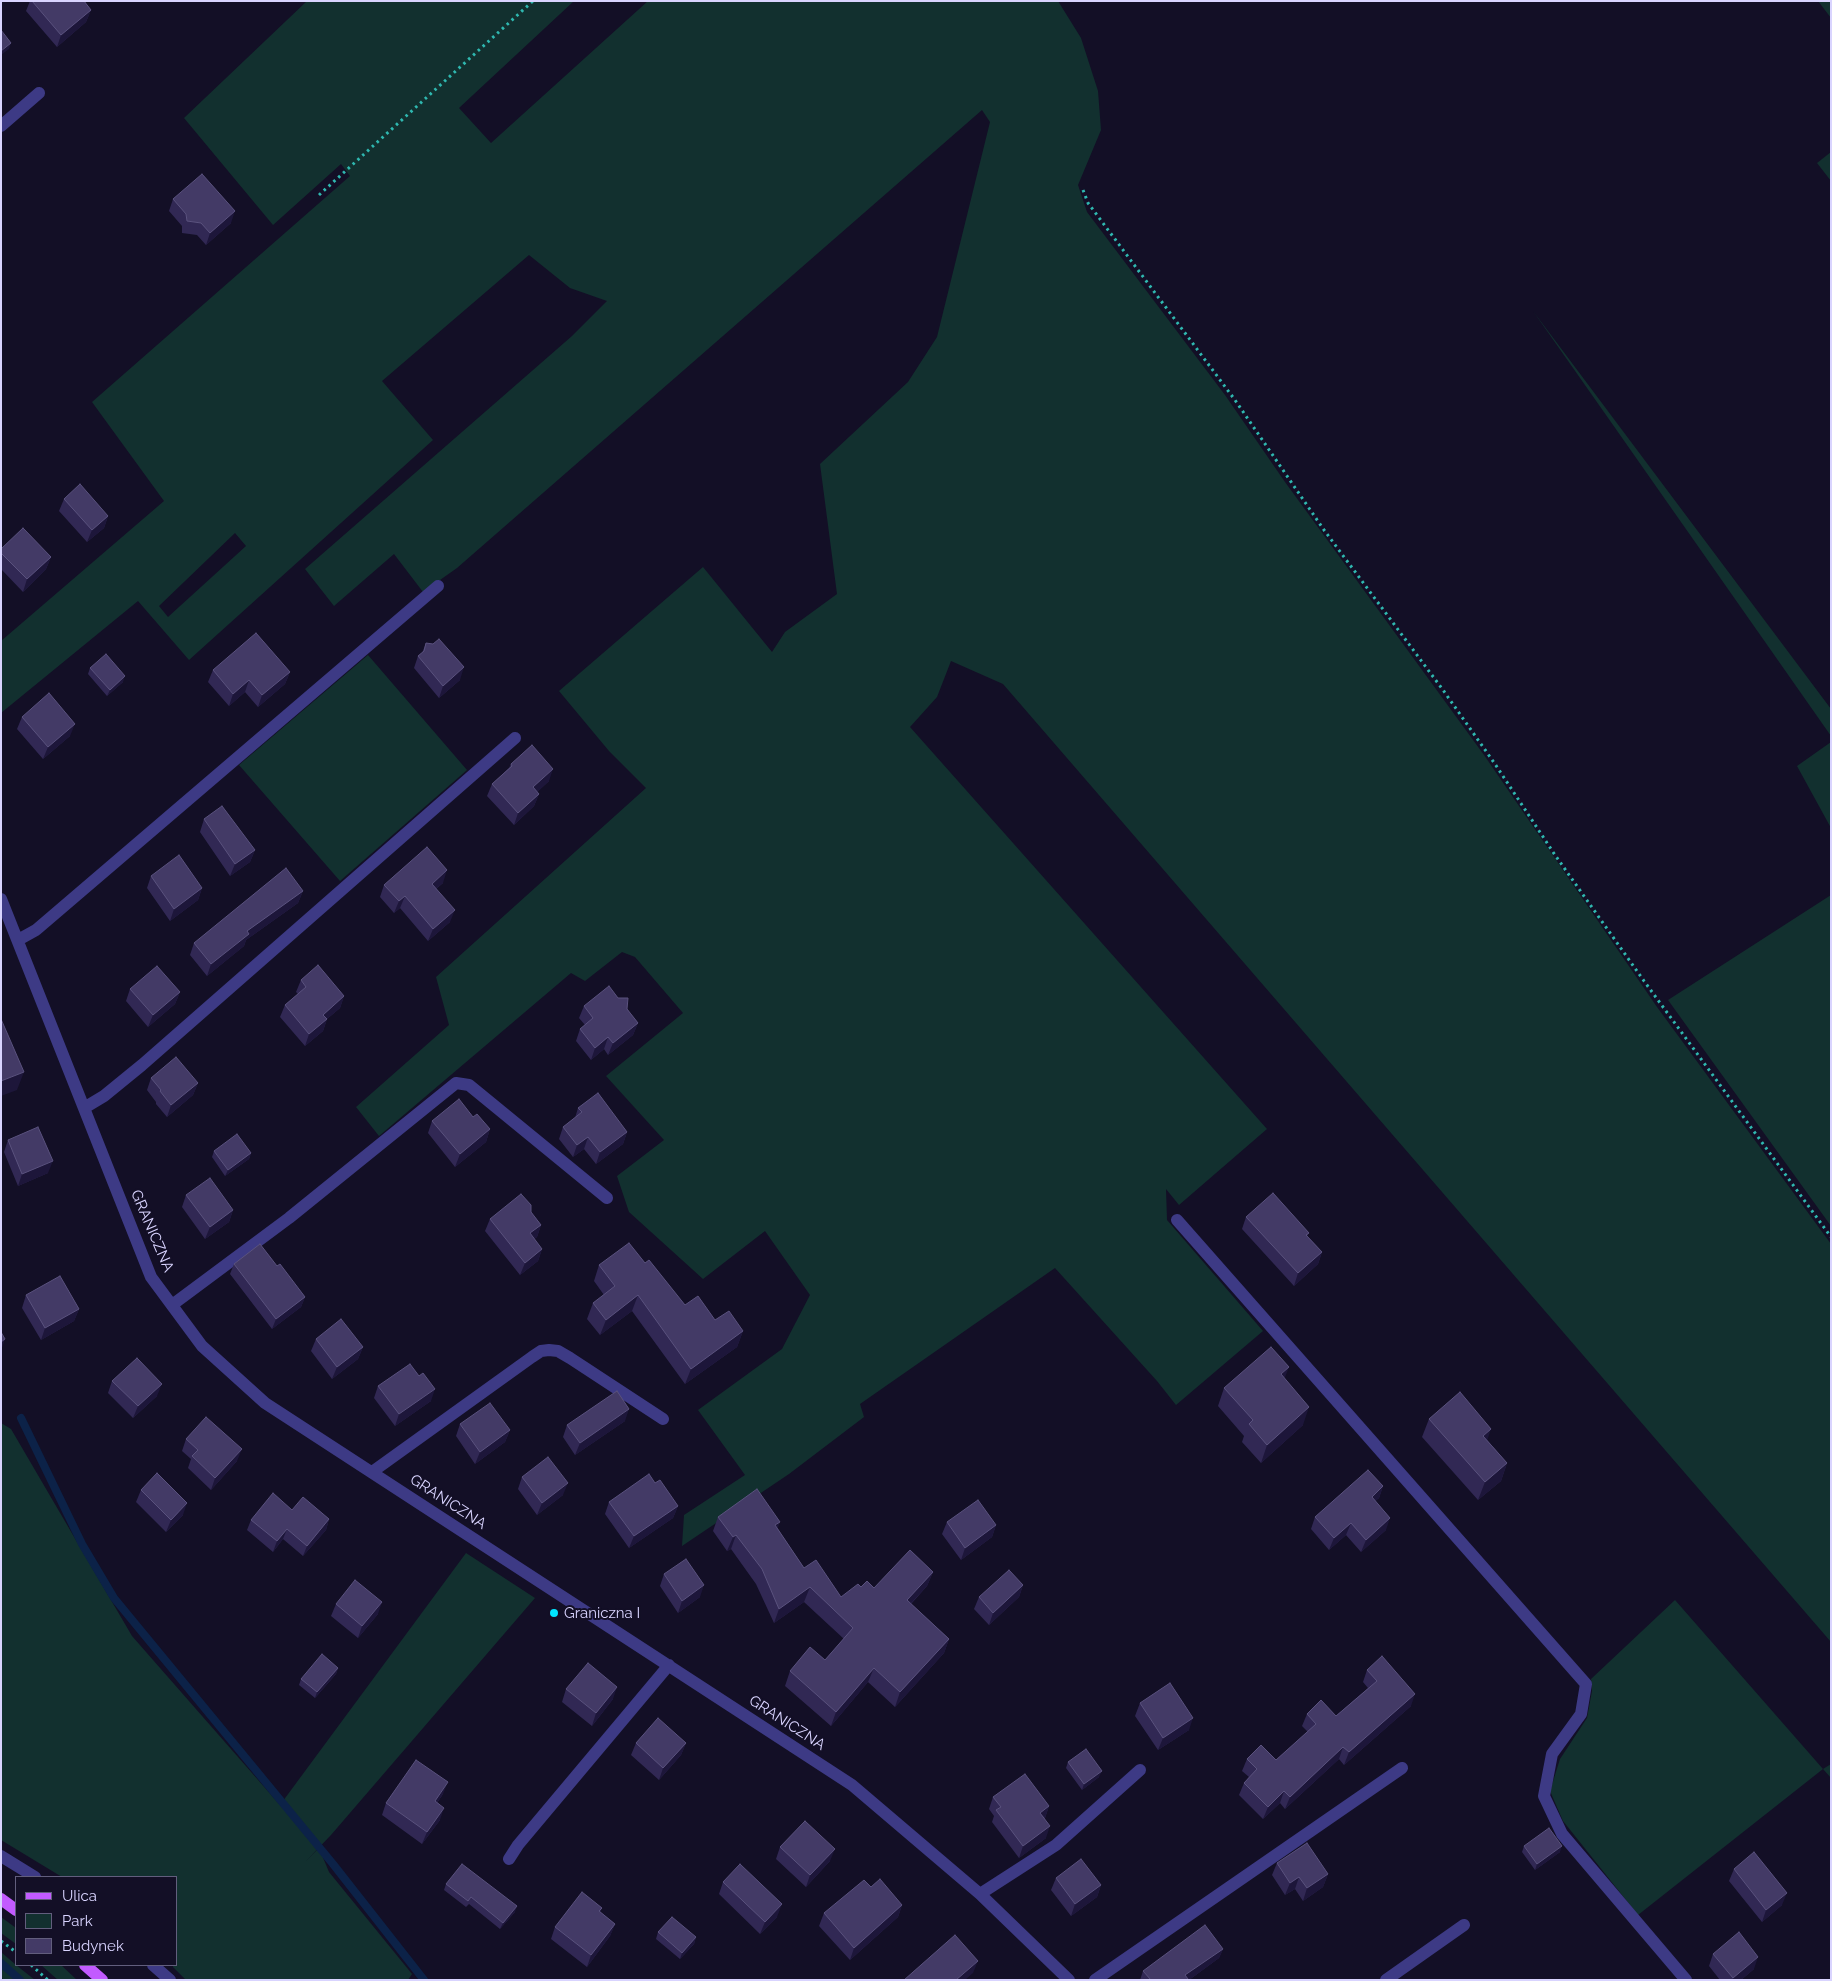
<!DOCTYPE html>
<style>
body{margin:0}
#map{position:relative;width:1832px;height:1981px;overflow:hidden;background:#130f26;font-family:Raleway,sans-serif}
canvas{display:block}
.frame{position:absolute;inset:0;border:2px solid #d9d4ff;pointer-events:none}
.legend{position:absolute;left:15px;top:1876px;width:162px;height:90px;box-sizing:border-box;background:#130f26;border:1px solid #625e7d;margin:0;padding:6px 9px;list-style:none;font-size:15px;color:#d9d4ff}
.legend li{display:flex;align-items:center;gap:10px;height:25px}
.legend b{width:25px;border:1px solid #625e7d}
</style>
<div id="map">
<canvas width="1832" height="1981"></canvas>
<div class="frame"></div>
<ul class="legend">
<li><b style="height:6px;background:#c25bff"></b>Ulica</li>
<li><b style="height:14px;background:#12302f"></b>Park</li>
<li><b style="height:14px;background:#433a66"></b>Budynek</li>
</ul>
</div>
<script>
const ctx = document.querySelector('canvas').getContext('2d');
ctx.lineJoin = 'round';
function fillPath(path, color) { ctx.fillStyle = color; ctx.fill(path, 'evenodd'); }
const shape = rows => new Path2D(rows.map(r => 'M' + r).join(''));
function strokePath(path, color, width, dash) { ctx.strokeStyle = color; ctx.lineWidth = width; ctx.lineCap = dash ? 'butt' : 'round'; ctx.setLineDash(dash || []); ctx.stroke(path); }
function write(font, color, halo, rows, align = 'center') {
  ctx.font = font + ' Raleway,sans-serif'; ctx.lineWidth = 4; ctx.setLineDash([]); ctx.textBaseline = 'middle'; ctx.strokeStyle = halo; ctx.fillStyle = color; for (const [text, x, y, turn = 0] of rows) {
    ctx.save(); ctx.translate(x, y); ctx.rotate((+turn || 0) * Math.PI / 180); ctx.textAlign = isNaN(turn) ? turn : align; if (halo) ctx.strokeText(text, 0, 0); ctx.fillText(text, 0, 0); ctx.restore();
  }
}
fillPath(shape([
 [307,1,574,1,459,108,491,143,648,1,1058,1,1081,38,1098,91,1101,130,1078,185,1087,212,1225,395,1285,482,1484,755,1657,1007,1831,1244,1831,1642,1003,684,951,661,937,697,910,727,1267,1129,1179,1205,1166,1189,1167,1220,1263,1331,1176,1405,1157,1381,1055,1268,860,1404,864,1417,789,1474,682,1546,684,1515,745,1475,698,1410,782,1349,810,1295,765,1231,703,1279,629,1212,617,1176,664,1140,606,1076,683,1013,635,957,622,952,585,981,571,973,379,1136,356,1107,449,1025,436,977,646,788,609,751,559,691,703,567,772,652,785,632,837,594,820,464,908,382,937,337,990,122,982,110,457,568,423,592,394,554,334,606,305,569,572,336,607,301,570,288,529,255,382,381,433,440,189,660,138,601,1,713,1,641,164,501,92,402,350,176,341,164,273,225,184,118],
 [235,533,246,546,168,617,159,606],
 [1818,1,1831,1,1831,18],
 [1831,152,1831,181,1817,163],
 [1533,311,1831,709,1831,736,1606,415],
 [368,655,467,770,340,881,239,765],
 [1831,742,1831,828,1797,766],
 [1831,895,1831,1226,1668,1000],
 [1,1423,11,1429,132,1636,280,1805,466,1553,535,1598,331,1835,306,1861,319,1848,329,1872,412,1974,408,1980,186,1980,173,1967,173,1965,176,1965,176,1877,62,1877,1,1840],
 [1675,1600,1823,1769,1831,1764,1831,1778,1823,1769,1638,1915,1563,1821,1550,1791,1560,1759,1587,1718,1592,1691,1591,1679],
 [1,1917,16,1928,16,1944,1,1933],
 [1,1952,16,1965,35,1980,4,1980,1,1977],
 [41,1965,61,1965,77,1980,58,1980]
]), '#12302f');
strokePath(shape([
 [21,1418,82,1544,114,1598,333,1864,424,1980],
 [1,1963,20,1980]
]), '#0c2248', 8);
strokePath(shape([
 [1083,190,1088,203,1235,400,1324,530,1443,690,1495,764,1555,855,1644,981,1831,1237],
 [319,195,533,1],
 [1,1941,16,1952],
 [31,1965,48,1980]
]), '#2fb8b0', 3, [2.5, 4]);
strokePath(shape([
 [1,126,39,93],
 [1,899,151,1277,202,1346,265,1403,852,1785,980,1894,1069,1980],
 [18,940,36,930,438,586],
 [84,1108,104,1096,142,1065,515,738],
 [1177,1220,1586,1684,1581,1714,1552,1754,1544,1796,1562,1834,1686,1980],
 [172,1305,289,1218,456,1083,469,1085,607,1198],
 [372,1472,532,1357,541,1351,549,1350,558,1351,570,1358,663,1419],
 [1,1856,35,1877],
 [509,1859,518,1845,669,1665],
 [980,1894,1056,1845,1140,1770],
 [153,1965,170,1980],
 [1095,1980,1402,1768],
 [1386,1980,1464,1925]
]), '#3d3a85', 12);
strokePath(shape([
 [1,1899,16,1910],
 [85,1965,102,1980]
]), '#c25bff', 12);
fillPath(shape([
 [30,1,84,1,91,10,86,22,57,47,26,11],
 [173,199,231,223,206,245,197,235,182,233,182,226,169,211],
 [64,499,108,516,104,528,87,542,59,511],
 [1,549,51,557,46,569,23,592,1,569],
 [426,643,433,644,460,680,439,698,414,668,418,656,422,653],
 [90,668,123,682,107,696,88,674],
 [213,670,290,672,285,684,258,707,245,692,229,706,208,682],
 [22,717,70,736,43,759,17,729],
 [511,764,549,781,537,792,539,794,534,806,514,825,487,796,492,784,509,768],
 [204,819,255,850,250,862,230,876,200,832],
 [151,876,202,888,198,900,170,921,147,888],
 [443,883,436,889,450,922,428,941,400,908,394,913,380,897,384,885],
 [303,891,298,903,246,940,244,946,207,976,190,955,194,943],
 [301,980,344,996,340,1008,327,1019,323,1031,305,1046,280,1017,285,1005,298,994,296,992],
 [130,989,180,992,175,1004,148,1027,126,1001],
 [584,1006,627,1009,638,1023,633,1035,608,1055,604,1049,591,1060,576,1041,580,1029,585,1025,579,1018],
 [151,1078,198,1083,193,1095,167,1117,156,1104,156,1102,147,1090],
 [578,1108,627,1132,623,1144,596,1164,584,1149,573,1157,559,1139,563,1127,575,1118],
 [473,1117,490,1129,486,1142,455,1167,428,1133,432,1121],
 [8,1140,48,1173,18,1186,4,1152],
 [214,1151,251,1153,249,1159,225,1176,212,1157],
 [186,1195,233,1210,229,1222,205,1239,182,1207],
 [531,1212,541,1225,537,1237,534,1239,542,1249,538,1261,520,1275,485,1231,490,1219],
 [1246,1217,1309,1233,1307,1236,1322,1252,1318,1264,1294,1286,1242,1229],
 [645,1263,685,1305,715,1320,743,1331,737,1347,685,1384,632,1311,600,1335,587,1319,593,1303,604,1295,594,1281,599,1265],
 [234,1264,277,1266,305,1297,301,1307,272,1329,230,1274],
 [26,1295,79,1309,74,1321,41,1340,22,1308],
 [316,1339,363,1347,358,1359,332,1379,311,1351],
 [1285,1379,1303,1425,1261,1463,1242,1442,1244,1436,1218,1406,1224,1388],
 [112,1381,157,1396,133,1418,108,1393],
 [378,1386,431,1401,395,1426,374,1398],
 [1429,1419,1487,1440,1507,1463,1501,1481,1478,1500,1422,1437],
 [625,1421,575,1455,563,1437,567,1425],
 [460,1424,510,1430,505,1442,475,1464,456,1436],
 [186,1439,237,1461,211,1490,188,1468,191,1459,182,1451],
 [522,1477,563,1495,537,1515,518,1489],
 [1383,1486,1379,1498,1375,1501,1386,1530,1361,1552,1346,1535,1329,1550,1311,1529,1315,1517],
 [141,1490,183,1515,166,1532,136,1502],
 [609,1502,678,1506,673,1518,629,1548,605,1514],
 [292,1510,329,1519,326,1530,303,1556,283,1539,273,1552,247,1530,251,1520],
 [718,1517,778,1529,804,1568,841,1597,861,1587,874,1588,933,1572,927,1586,911,1604,949,1639,944,1653,895,1707,868,1682,831,1726,785,1686,790,1671,825,1660,844,1639,804,1602,774,1623,756,1584,731,1549,727,1551,713,1531],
 [947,1522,996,1525,992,1537,961,1560,942,1534],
 [664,1574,700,1597,678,1613,660,1586],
 [1023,1585,1019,1597,989,1625,974,1609,979,1597],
 [336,1604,378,1614,358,1638,331,1616],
 [338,1668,336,1674,315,1698,299,1685,301,1679],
 [1367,1670,1411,1706,1344,1765,1339,1759,1285,1809,1280,1803,1263,1819,1239,1795,1244,1783,1249,1777,1242,1771,1247,1759,1276,1760,1308,1732,1302,1726,1307,1714,1336,1716,1368,1688,1363,1682],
 [566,1689,613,1699,592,1726,562,1702],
 [1140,1703,1189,1730,1158,1750,1135,1716],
 [636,1743,686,1743,681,1755,659,1780,631,1755],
 [1068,1762,1099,1777,1082,1790,1066,1768],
 [443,1794,437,1803,440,1820,422,1844,382,1815,386,1803],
 [993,1797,1049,1806,1045,1818,1046,1838,1019,1858,992,1822,994,1816,989,1809],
 [1524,1846,1560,1852,1535,1870,1522,1852],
 [780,1847,830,1861,806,1887,776,1859],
 [1277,1863,1328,1874,1323,1887,1303,1901,1295,1889,1285,1895,1272,1875],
 [1734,1869,1782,1905,1762,1922,1729,1881],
 [1056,1878,1101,1885,1097,1897,1071,1916,1051,1890],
 [723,1882,777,1917,760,1934,719,1894],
 [446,1884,515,1912,500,1929,469,1904,466,1907,444,1890],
 [871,1887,902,1905,898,1917,850,1960,819,1926,824,1913],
 [602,1908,600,1912,615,1924,610,1936,587,1967,551,1939,555,1927],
 [658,1932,696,1937,694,1944,680,1959,656,1939],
 [1223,1949,1219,1958,1189,1980,1140,1980,1143,1971],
 [1713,1954,1754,1969,1741,1980,1720,1980,1709,1966]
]), '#312854');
fillPath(shape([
 [91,10,86,22,57,47,61,35],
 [11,43,9,49,1,55,1,51],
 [235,211,231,223,206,245,210,233],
 [108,516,104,528,87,542,92,530],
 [51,557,46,569,23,592,27,579],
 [464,667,460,680,439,698,443,686],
 [290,672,285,684,258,707,262,695],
 [125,676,123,682,107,696,110,690],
 [249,680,245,692,229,706,233,694],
 [75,724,70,736,43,759,48,747],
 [553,769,549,781,529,800,533,787],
 [539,794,534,806,514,825,518,813],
 [255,850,250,862,230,876,235,864],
 [447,870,443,883,427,896,432,884],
 [202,888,198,900,170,921,174,909],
 [303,891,298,903,246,940,244,946,207,976,211,964,247,931],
 [405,896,400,908,394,913,399,901],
 [455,910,450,922,428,941,433,929],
 [180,992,175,1004,148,1027,153,1015],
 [344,996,340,1008,327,1019,323,1031,305,1046,309,1034,323,1015],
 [638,1023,633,1035,608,1055,613,1043],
 [608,1037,604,1049,591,1060,595,1048],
 [24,1072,17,1090,1,1096,1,1081],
 [198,1083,193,1095,167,1117,171,1105],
 [490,1129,486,1142,455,1167,460,1154],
 [627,1132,623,1144,596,1164,600,1152],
 [588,1137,584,1149,573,1157,577,1145],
 [251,1153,249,1159,225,1176,228,1170],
 [53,1161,48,1173,18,1186,22,1174],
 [233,1210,229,1222,205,1239,210,1227],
 [541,1225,537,1237,526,1245,530,1233],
 [542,1249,538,1261,520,1275,525,1263],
 [1322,1252,1318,1264,1294,1286,1298,1273],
 [638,1295,632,1311,600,1335,606,1320],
 [305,1297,301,1307,272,1329,276,1319],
 [79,1309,74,1321,41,1340,45,1328],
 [743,1331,737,1347,685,1384,691,1369],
 [5,1339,1,1351,1,1342],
 [363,1347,358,1359,332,1379,337,1367],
 [1289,1367,1282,1385,1281,1374],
 [162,1384,157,1396,133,1418,138,1406],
 [435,1389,431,1401,395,1426,399,1414],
 [1309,1407,1303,1425,1261,1463,1267,1445],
 [629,1409,625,1421,575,1455,580,1443],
 [1491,1429,1485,1447,1483,1436],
 [510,1430,505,1442,475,1464,480,1452],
 [242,1449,237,1461,211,1490,215,1478],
 [1507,1463,1501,1481,1478,1500,1485,1482],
 [568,1483,563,1495,537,1515,542,1503],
 [1383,1486,1379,1498,1367,1509,1372,1497],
 [187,1503,183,1515,166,1532,171,1520],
 [678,1506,673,1518,629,1548,634,1536],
 [1390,1518,1386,1530,1361,1552,1366,1540],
 [329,1519,326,1530,303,1556,307,1546],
 [780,1522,775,1536,775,1525],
 [1351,1523,1346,1535,1329,1550,1334,1538],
 [996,1525,992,1537,961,1560,965,1548],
 [287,1529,283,1539,273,1552,277,1541],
 [736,1535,731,1549,727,1551,733,1537],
 [933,1572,927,1586,901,1614,907,1600],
 [704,1585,700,1597,678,1613,682,1601],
 [1023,1585,1019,1597,989,1625,993,1613],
 [810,1587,804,1602,774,1623,779,1609],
 [382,1602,378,1614,358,1638,362,1626],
 [949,1639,944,1653,895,1707,900,1692],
 [338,1668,336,1674,315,1698,317,1692],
 [874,1668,868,1682,831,1726,836,1712],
 [617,1687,613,1699,592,1726,596,1713],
 [1415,1694,1411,1706,1344,1765,1349,1752],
 [1193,1718,1189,1730,1158,1750,1163,1738],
 [686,1743,681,1755,659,1780,663,1768],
 [1343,1747,1339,1759,1285,1809,1290,1797],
 [1102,1771,1099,1777,1082,1790,1084,1784],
 [448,1782,443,1794,430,1813,435,1801],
 [1284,1791,1280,1803,1263,1819,1268,1807],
 [1049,1806,1045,1818,1040,1813],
 [444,1808,440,1820,422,1844,427,1832],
 [1050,1826,1046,1838,1019,1858,1023,1846],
 [1562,1846,1560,1852,1535,1870,1537,1864],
 [835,1849,830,1861,806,1887,810,1875],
 [1328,1874,1323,1887,1303,1901,1307,1888],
 [1299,1877,1295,1889,1285,1895,1290,1883],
 [1101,1885,1097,1897,1071,1916,1075,1904],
 [1787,1893,1782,1905,1762,1922,1766,1910],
 [782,1904,777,1917,760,1934,765,1922],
 [902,1905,898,1917,850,1960,854,1948],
 [517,1906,515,1912,500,1929,503,1923],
 [615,1924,610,1936,587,1967,591,1955],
 [696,1937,694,1944,680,1959,682,1953],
 [1223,1949,1219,1958,1189,1980,1184,1980,1185,1975],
 [1758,1957,1754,1969,1741,1980,1733,1980,1733,1978],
 [978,1961,973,1973,965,1980,956,1980]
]), '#1d163a');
const building = shape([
 [32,1,84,1,91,10,61,35,32,1],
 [1,30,11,43,1,51,1,30],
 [202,174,235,211,210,233,201,223,187,221,186,214,173,199,202,174],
 [80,484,108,516,92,530,64,499,80,484],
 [23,528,51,557,27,579,1,553,1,549,23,528],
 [256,633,290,672,262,695,249,680,233,694,213,670,256,633],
 [439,639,464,667,443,686,418,656,424,651,426,643,433,644,439,639],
 [106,654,125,676,110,690,90,668,106,654],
 [49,693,75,724,48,747,22,717,49,693],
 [532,745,553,769,533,787,539,794,518,813,492,784,512,766,511,764,532,745],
 [222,806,255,850,235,864,204,819,222,806],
 [427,847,447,870,432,884,455,910,433,929,405,896,399,901,384,885,427,847],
 [179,855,202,888,174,909,151,876,179,855],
 [286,868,303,891,247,931,249,934,211,964,194,943,286,868],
 [318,965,344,996,323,1015,327,1019,309,1034,285,1005,306,987,301,980,318,965],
 [157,966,180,992,153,1015,130,989,157,966],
 [609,986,618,998,628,998,627,1009,638,1023,613,1043,608,1037,595,1048,580,1029,593,1018,584,1006,609,986],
 [1,1019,24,1072,1,1081,1,1019],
 [176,1057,198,1083,171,1105,160,1091,161,1090,151,1078,176,1057],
 [598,1093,627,1132,600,1152,588,1137,577,1145,563,1127,582,1112,578,1108,598,1093],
 [459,1099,473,1117,477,1114,490,1129,460,1154,432,1121,459,1099],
 [38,1127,53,1161,22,1174,8,1140,38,1127],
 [237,1134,251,1153,228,1170,214,1151,237,1134],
 [210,1178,233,1210,210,1227,186,1195,210,1178],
 [1273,1193,1309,1233,1306,1235,1322,1252,1298,1273,1246,1217,1273,1193],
 [521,1194,531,1205,531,1212,541,1225,530,1233,542,1249,525,1263,490,1219,521,1194],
 [629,1243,645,1263,649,1260,685,1305,698,1296,715,1320,729,1311,743,1331,691,1369,638,1295,606,1320,593,1303,615,1286,599,1265,629,1243],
 [260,1244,277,1266,280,1264,305,1297,276,1319,234,1264,260,1244],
 [60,1276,79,1309,45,1328,26,1295,60,1276],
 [341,1319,363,1347,337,1367,316,1339,341,1319],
 [1,1332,5,1339,1,1342,1,1332],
 [1271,1347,1289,1367,1281,1374,1309,1407,1267,1445,1249,1424,1253,1420,1224,1388,1271,1347],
 [137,1358,162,1384,138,1406,112,1381,137,1358],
 [410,1364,419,1376,423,1373,435,1389,399,1414,378,1386,410,1364],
 [617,1391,629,1409,580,1443,567,1425,617,1391],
 [1460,1392,1491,1429,1483,1436,1507,1463,1485,1482,1429,1419,1460,1392],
 [490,1403,510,1430,480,1452,460,1424,490,1403],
 [206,1417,242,1449,215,1478,192,1456,198,1450,186,1439,206,1417],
 [548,1457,568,1483,542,1503,522,1477,548,1457],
 [1368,1470,1383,1486,1372,1497,1390,1518,1366,1540,1351,1523,1334,1538,1315,1517,1368,1470],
 [157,1473,187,1503,171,1520,141,1490,157,1473],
 [649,1474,655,1483,660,1480,678,1506,634,1536,609,1502,649,1474],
 [757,1489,780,1522,775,1525,804,1568,816,1560,841,1597,858,1584,861,1587,867,1581,874,1588,910,1550,933,1572,907,1600,949,1639,900,1692,874,1668,836,1712,790,1671,810,1647,825,1660,853,1628,810,1587,779,1609,762,1569,736,1535,733,1537,718,1517,757,1489],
 [273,1493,292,1510,303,1497,329,1519,307,1546,287,1529,277,1541,251,1520,273,1493],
 [978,1500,996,1525,965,1548,947,1522,978,1500],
 [686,1559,704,1585,682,1601,664,1574,686,1559],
 [1009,1570,1023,1585,993,1613,979,1597,1009,1570],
 [355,1580,382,1602,362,1626,336,1604,355,1580],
 [322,1654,338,1668,317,1692,301,1679,322,1654],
 [1382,1656,1415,1694,1349,1752,1343,1747,1290,1797,1284,1791,1268,1807,1244,1783,1257,1769,1247,1759,1261,1745,1276,1760,1316,1724,1307,1714,1321,1700,1336,1716,1377,1681,1367,1670,1382,1656],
 [588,1663,617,1687,596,1713,566,1689,588,1663],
 [1170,1683,1193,1718,1163,1738,1140,1703,1170,1683],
 [658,1718,686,1743,663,1768,636,1743,658,1718],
 [1086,1749,1102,1771,1084,1784,1068,1762,1086,1749],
 [416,1760,448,1782,435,1801,444,1808,427,1832,386,1803,416,1760],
 [1025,1774,1049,1806,1040,1813,1050,1826,1023,1846,996,1810,1001,1807,993,1797,1025,1774],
 [805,1821,835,1849,810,1875,780,1847,805,1821],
 [1549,1828,1562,1846,1537,1864,1524,1846,1549,1828],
 [1307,1843,1328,1874,1307,1888,1299,1877,1290,1883,1277,1863,1307,1843],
 [1754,1852,1787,1893,1766,1910,1734,1869,1754,1852],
 [1081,1859,1101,1885,1075,1904,1056,1878,1081,1859],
 [462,1864,517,1906,503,1923,471,1897,468,1901,446,1884,462,1864],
 [740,1864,782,1904,765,1922,723,1882,740,1864],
 [880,1879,902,1905,854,1948,824,1913,864,1880,871,1887,880,1879],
 [582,1892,602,1908,599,1911,615,1924,591,1955,555,1927,582,1892],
 [672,1917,696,1937,682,1953,658,1932,672,1917],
 [1205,1925,1223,1949,1185,1975,1188,1979,1187,1980,1151,1980,1143,1971,1205,1925],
 [1739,1932,1758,1957,1733,1978,1713,1954,1739,1932],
 [955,1935,978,1961,956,1980,904,1980,955,1935]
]);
fillPath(building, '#433a66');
strokePath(building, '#5a527e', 1);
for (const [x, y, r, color] of [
 [554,1613,5,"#00e5ff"]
]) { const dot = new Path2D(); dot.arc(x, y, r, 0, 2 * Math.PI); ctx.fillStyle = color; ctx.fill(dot); strokePath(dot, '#130f26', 2); }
write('15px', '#d9d4ff', '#130f26', [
 ["GRANICZNA",152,1231,67],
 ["GRANICZNA",448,1502,33],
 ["GRANICZNA",787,1723,33]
]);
write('15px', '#d9d4ff', '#130f26', [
 ["Graniczna I",564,1613]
], 'left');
</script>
